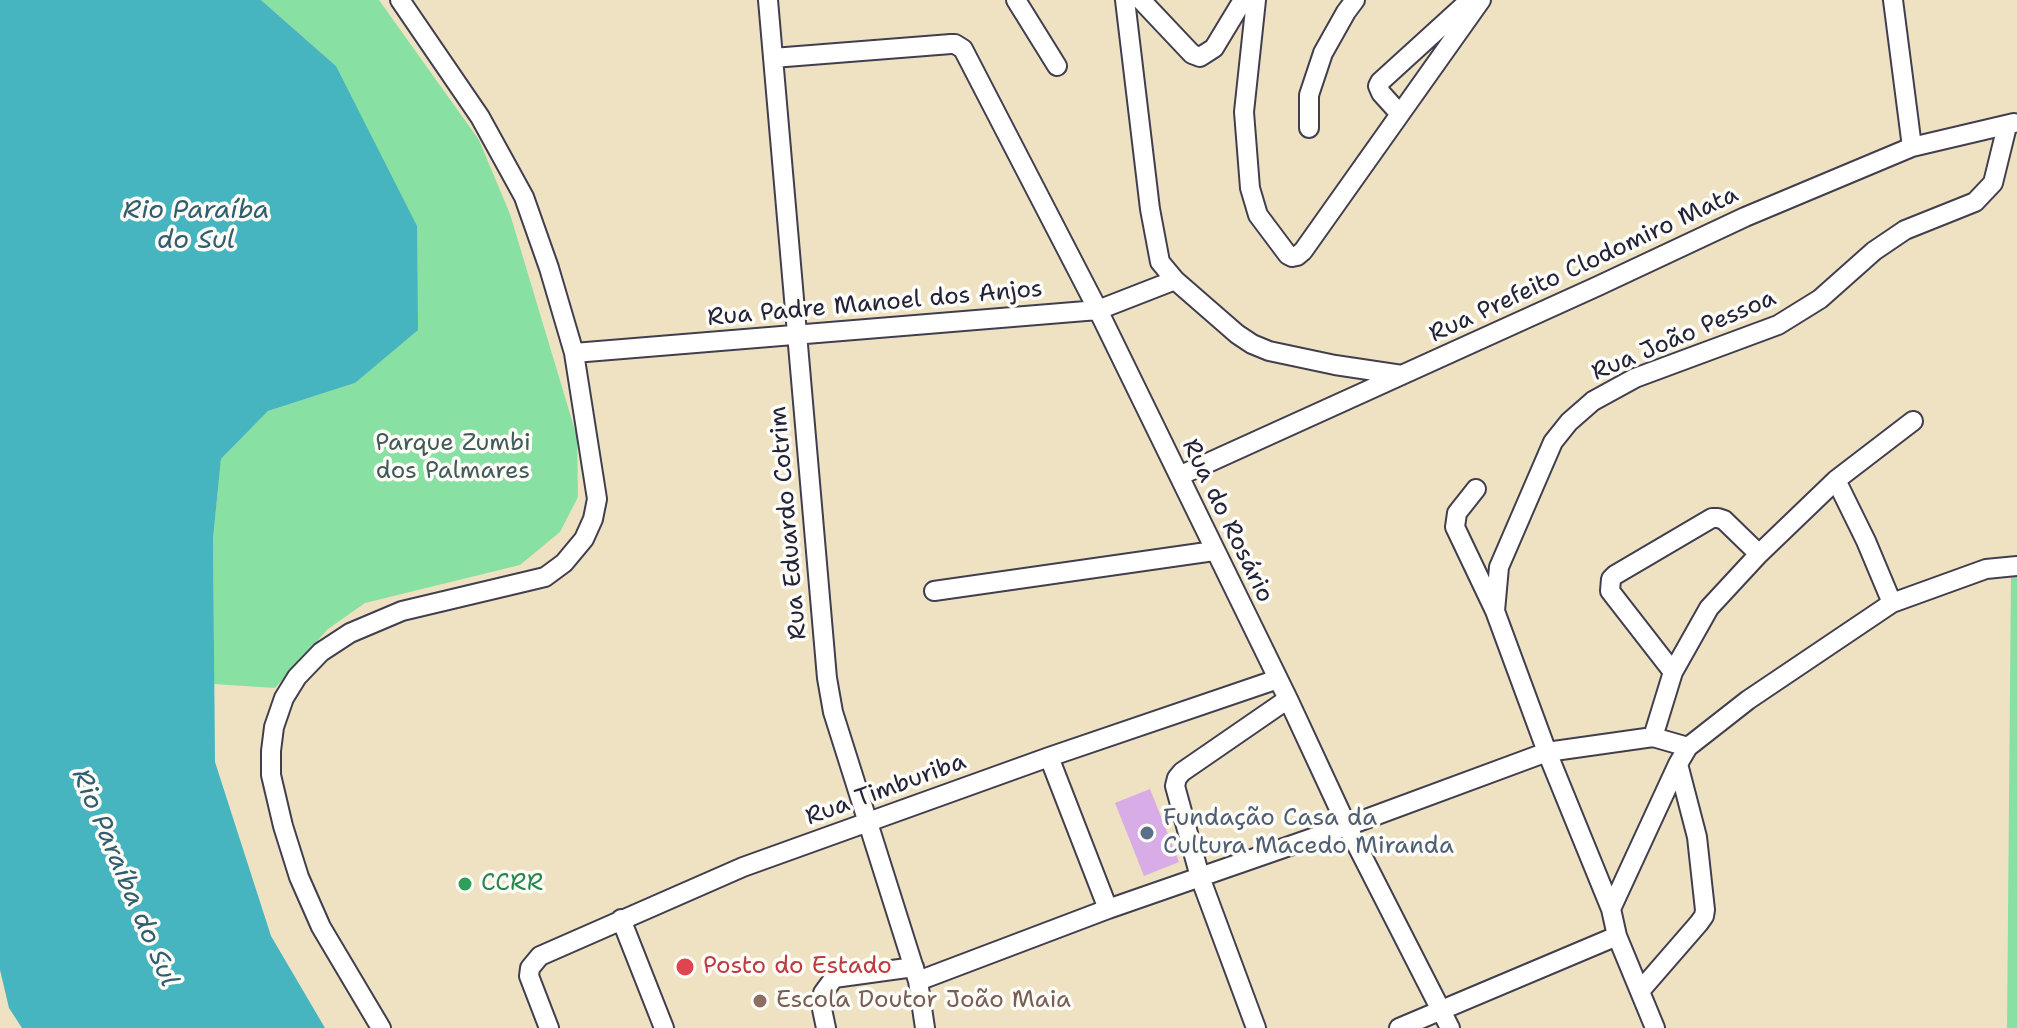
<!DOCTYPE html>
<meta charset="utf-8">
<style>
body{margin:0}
canvas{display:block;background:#efe2c2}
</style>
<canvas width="2017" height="1028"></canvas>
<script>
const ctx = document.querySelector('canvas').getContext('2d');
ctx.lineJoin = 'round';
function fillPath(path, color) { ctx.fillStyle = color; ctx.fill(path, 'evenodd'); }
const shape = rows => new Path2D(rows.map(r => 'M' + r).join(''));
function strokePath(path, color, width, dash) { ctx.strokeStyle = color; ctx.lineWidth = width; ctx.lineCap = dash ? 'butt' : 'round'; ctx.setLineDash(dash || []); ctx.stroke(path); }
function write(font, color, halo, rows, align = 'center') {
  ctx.font = font + ' "Shantell Sans",sans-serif'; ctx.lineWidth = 7; ctx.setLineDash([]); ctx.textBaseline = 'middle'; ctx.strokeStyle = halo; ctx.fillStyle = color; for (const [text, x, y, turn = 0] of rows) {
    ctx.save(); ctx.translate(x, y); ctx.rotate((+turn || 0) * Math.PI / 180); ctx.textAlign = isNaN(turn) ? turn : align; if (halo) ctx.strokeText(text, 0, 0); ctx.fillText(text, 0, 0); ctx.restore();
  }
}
fillPath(shape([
 [261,0,379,0,479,140,510,214,577,437,578,497,560,532,520,565,365,603,328,629,275,688,214,684,213,539,221,459,268,411,355,383,336,66],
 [2011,572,2017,572,2017,1028,2007,1028]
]), '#89e0a3');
fillPath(shape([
 [0,0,261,0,336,66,417,226,418,330,355,383,268,411,221,459,213,539,215,762,271,936,325,1028,22,1028,9,1008,0,970]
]), '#46b5bf');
fillPath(shape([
 [1150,789,1179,862,1144,876,1115,803]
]), '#d7ace7');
const minor = shape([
 [768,0,827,678,833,712,918,981,925,1028],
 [1016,0,1057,66],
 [1125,0,1150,209,1160,262,1175,280,1237,334,1252,344,1269,351,1335,365,1402,375],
 [1141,0,1192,54,1200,57,1214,48,1243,0],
 [1256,0,1244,112,1250,188,1258,215,1288,255,1292,257,1297,256,1303,251,1481,0],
 [1893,0,1912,147],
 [773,58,951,44,955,44,963,49,1098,310,1288,699,1347,826,1450,1028],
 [1400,114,1381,93,1378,86,1380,82,1470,0],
 [1309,128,1309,95,1323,53,1346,12,1355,0],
 [574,353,1098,310,1175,280],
 [1179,476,1598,286,1745,217,1912,147,2014,123],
 [1836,480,1866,541,1892,603],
 [1476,489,1457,513,1455,527,1495,611],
 [934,591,1214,551],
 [1673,672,1610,591,1611,579,1615,575,1712,518,1718,518,1724,520,1759,554],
 [1653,737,1673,672,1709,608,1759,554,1836,480,1913,421],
 [1049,757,1108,909],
 [1611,909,1678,764,1688,747,1748,700,1892,603,1986,569,2017,566],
 [621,919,664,1028],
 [918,981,1108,909,1347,826,1547,752,1653,737,1688,747],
 [1640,991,1699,923,1704,916,1705,910,1697,837,1678,764],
 [381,1028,321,927,299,877,283,826,271,775,271,751,274,727,284,698,297,677,321,652,350,633,402,611,545,577,564,563,584,539,593,519,597,499,574,353,549,268,524,197,480,117,400,0],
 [549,1028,529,976,530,968,540,956,743,867,1049,757,1278,679],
 [826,1028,822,1009,823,993,834,978,914,967],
 [1256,1028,1200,877,1175,786,1177,778,1182,772,1288,699],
 [1399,1028,1617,936],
 [1655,1028,1617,936,1611,909,1547,752,1495,611,1499,567,1553,442,1569,422,1593,401,1635,378,1778,325,1820,299,1874,251,1905,230,1975,202,1993,183,2007,126]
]);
strokePath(minor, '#413f4f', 22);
strokePath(minor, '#fff', 18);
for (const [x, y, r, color] of [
 [1147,833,8,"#5c6f8a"],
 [465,884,8,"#2e9e5b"],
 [685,967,10,"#e0444e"],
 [760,1001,8,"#8d6e63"]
]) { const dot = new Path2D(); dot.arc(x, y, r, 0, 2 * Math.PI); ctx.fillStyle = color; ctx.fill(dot); strokePath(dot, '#fdfcf7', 3); }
write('24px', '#22223b', '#fdfcf7', [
 ["Rua Prefeito Clodomiro Mata",1584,265,-25],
 ["Rua Padre Manoel dos Anjos",875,304,-5],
 ["Rua João Pessoa",1684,336,-23],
 ["Rua do Rosário",1227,521,64],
 ["Rua Eduardo Cotrim",789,523,-95],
 ["Rua Timburiba",886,790,-20]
]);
write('24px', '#415b5a', '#fdfcf7', [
 ["Parque Zumbi",453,444],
 ["dos Palmares",453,472]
]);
write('24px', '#4e5e75', '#fdfcf7', [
 ["Fundação Casa da",1163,819],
 ["Cultura Macedo Miranda",1163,847]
], 'left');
write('24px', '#27864d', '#fdfcf7', [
 ["CCRR",481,884]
], 'left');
write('24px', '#be3a42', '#fdfcf7', [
 ["Posto do Estado",703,967]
], 'left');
write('24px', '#785e54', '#fdfcf7', [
 ["Escola Doutor João Maia",776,1001]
], 'left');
write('italic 26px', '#305d70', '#fdfcf7', [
 ["Rio Paraíba",196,211],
 ["do Sul",196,241],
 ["Rio Paraíba do Sul",124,878,67]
]);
</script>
